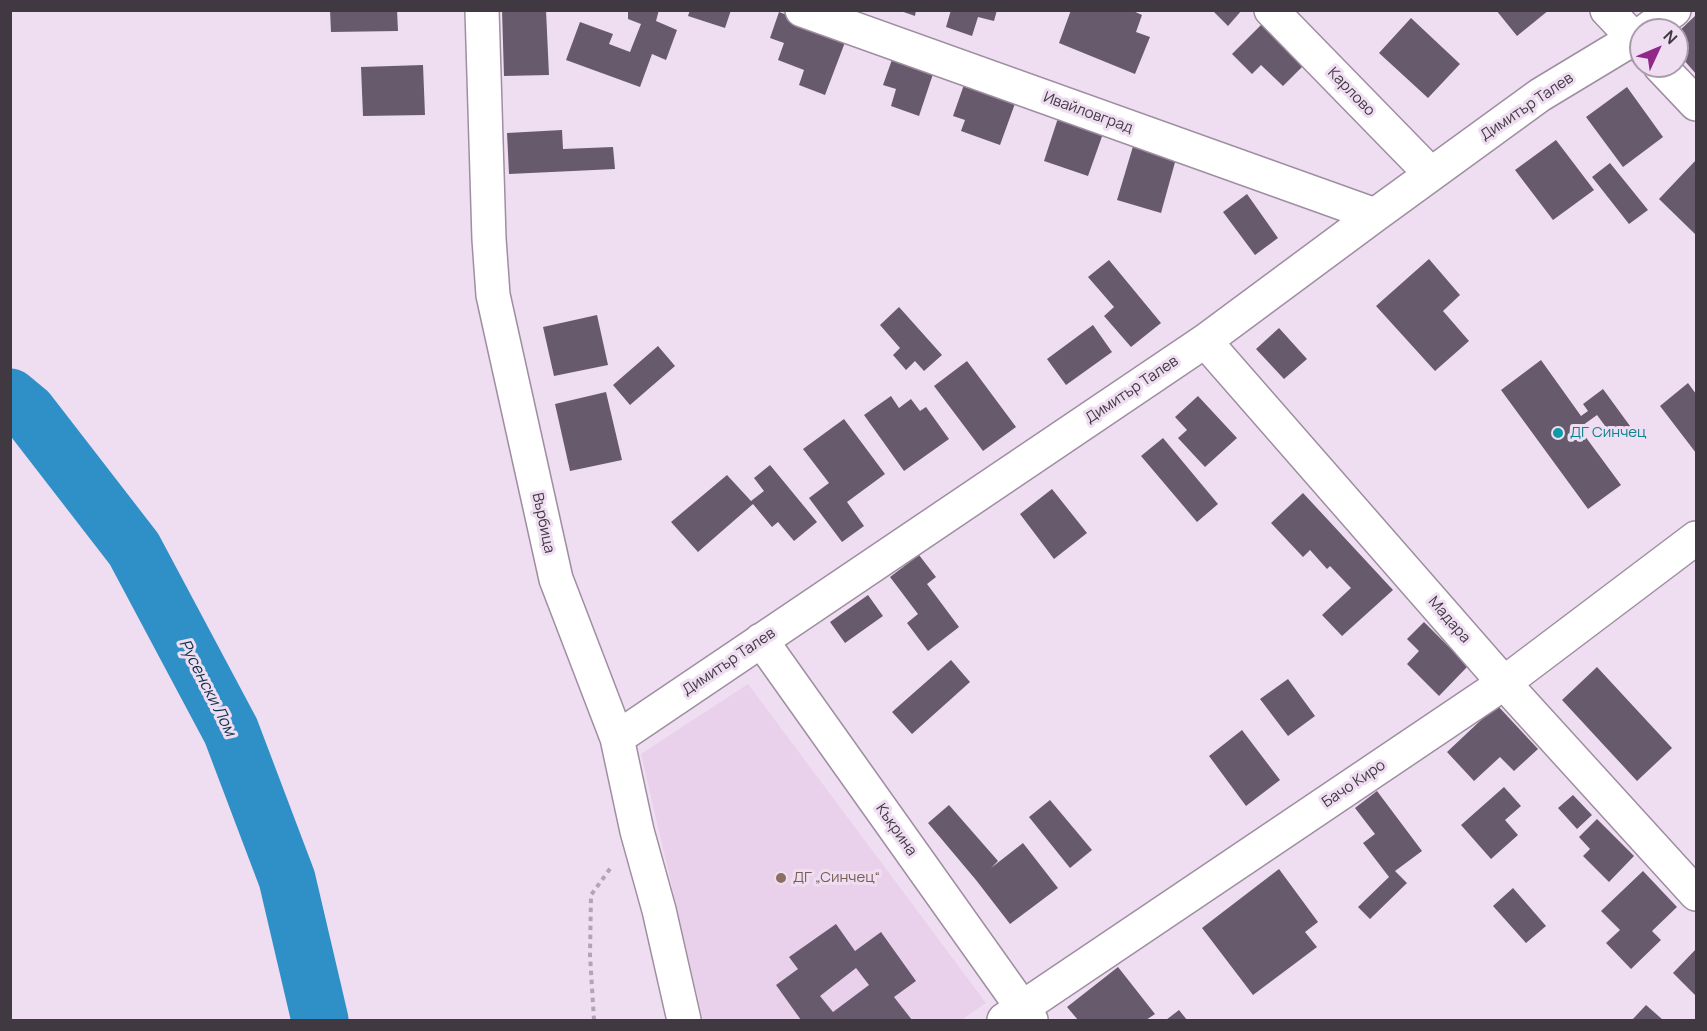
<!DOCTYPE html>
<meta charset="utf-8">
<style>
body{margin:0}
#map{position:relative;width:1707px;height:1031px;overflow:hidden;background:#efddf1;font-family:Manrope,sans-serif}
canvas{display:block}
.frame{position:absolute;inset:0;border:12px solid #403941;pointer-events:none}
.north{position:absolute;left:1629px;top:18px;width:60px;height:60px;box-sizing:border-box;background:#efddf1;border:2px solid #a99bab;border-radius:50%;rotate:46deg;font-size:16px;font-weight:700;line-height:24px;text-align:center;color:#403941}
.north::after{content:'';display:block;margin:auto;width:21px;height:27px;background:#93288b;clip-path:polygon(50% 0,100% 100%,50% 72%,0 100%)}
</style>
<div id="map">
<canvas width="1707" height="1031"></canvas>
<div class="frame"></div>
<div class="north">N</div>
</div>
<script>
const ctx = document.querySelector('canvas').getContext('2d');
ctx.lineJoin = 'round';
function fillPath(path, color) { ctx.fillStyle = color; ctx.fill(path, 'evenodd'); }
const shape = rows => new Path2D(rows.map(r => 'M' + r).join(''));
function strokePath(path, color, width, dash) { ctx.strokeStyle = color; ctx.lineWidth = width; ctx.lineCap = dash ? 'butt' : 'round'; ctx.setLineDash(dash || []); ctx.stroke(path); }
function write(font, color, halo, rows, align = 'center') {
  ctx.font = font + ' Manrope,sans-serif'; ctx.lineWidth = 6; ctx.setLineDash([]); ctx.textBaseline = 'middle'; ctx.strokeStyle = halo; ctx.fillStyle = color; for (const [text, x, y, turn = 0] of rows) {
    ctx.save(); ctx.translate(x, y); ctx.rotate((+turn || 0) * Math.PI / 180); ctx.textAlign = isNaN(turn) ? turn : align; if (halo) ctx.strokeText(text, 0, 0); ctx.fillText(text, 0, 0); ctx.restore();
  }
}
fillPath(shape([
 [748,684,986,1003,961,1020,703,1020,641,754]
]), '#e9d1eb');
strokePath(shape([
 [10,397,28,412,134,549,231,731,287,879,320,1020]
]), '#2f90c8', 57);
fillPath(shape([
 [330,10,397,10,398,31,331,32],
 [502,10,546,10,549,75,504,76],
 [628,10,659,10,656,21,677,30,666,60,652,54,640,87,566,60,580,22,613,34,609,44,630,52,641,24,628,19],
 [690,10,731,10,725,28,688,16],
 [898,10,916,10,915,16],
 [951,10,997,10,994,21,978,17,972,36,946,27],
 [1071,10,1131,10,1142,15,1136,32,1150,37,1135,74,1059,43],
 [1212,10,1242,10,1228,26],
 [1496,10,1549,10,1517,36],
 [779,12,847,37,825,95,799,85,804,70,778,60,784,43,770,38],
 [1696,15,1696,74,1677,52,1677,33],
 [1411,18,1460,64,1428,98,1379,53],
 [1264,22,1305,64,1283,86,1261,65,1252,74,1232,54],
 [894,54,935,68,919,116,891,106,896,89,883,85],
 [423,65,425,115,363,116,361,67],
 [966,79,1017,98,1000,145,961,131,965,120,953,116],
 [1627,87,1663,137,1623,167,1586,117],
 [1060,112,1105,128,1088,176,1044,161],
 [562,130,563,149,613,147,615,169,509,174,507,133],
 [1556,140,1594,190,1553,220,1515,170],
 [1134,143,1177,155,1161,213,1117,200],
 [1696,160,1696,235,1659,199],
 [1610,163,1648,210,1629,224,1592,177],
 [1247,194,1278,238,1255,255,1223,212],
 [1429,259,1460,295,1443,311,1469,341,1435,371,1376,306],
 [1109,260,1161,323,1131,347,1104,316,1114,307,1088,277],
 [899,307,942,355,924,371,915,361,906,370,893,355,900,348,880,325],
 [597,315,608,365,554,376,543,327],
 [1093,325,1112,352,1066,385,1047,359],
 [1279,328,1307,359,1284,379,1256,349],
 [658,346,675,366,630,405,613,385],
 [1541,360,1581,416,1588,411,1583,404,1603,389,1630,426,1614,438,1597,415,1579,428,1621,485,1588,509,1501,390],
 [967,361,1016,427,983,451,934,386],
 [1688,383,1696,394,1696,453,1660,406],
 [606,392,622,460,570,471,555,404],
 [891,396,899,408,911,399,920,411,926,407,949,439,904,471,864,415],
 [1198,396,1237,438,1205,467,1178,438,1187,430,1175,417],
 [844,419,885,474,847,502,864,526,842,542,809,498,829,483,803,449],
 [1163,438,1218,504,1197,522,1141,456],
 [770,465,817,522,794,541,778,522,772,527,753,504,698,552,671,522,727,475,751,501,764,491,754,478],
 [1052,489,1087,533,1054,559,1020,514],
 [1303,493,1393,590,1342,636,1322,615,1351,588,1330,566,1327,569,1310,550,1303,557,1271,523],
 [919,555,936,577,927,584,959,627,928,651,907,623,918,614,890,577],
 [868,595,883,616,845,643,830,622],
 [1424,622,1468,666,1439,696,1407,664,1419,651,1407,639],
 [951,660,970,682,912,734,892,712],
 [1597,667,1672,748,1637,781,1562,700],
 [1288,679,1315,716,1288,736,1260,699],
 [1497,705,1538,749,1514,771,1500,757,1474,781,1447,752],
 [1242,730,1280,780,1246,806,1209,756],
 [1504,787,1521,806,1505,820,1518,835,1491,859,1461,825],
 [1377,791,1422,851,1395,871,1407,883,1370,919,1358,907,1389,877,1363,843,1375,834,1355,808],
 [1573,795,1592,815,1577,829,1558,808],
 [1050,800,1092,850,1070,868,1029,817],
 [949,805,998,861,991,868,1023,843,1058,888,1010,924,976,880,928,823],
 [1597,819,1634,856,1609,882,1583,856,1590,849,1579,837],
 [1279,869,1318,922,1305,932,1317,947,1253,995,1202,928],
 [1643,871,1677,907,1652,931,1661,940,1631,969,1606,943,1620,930,1601,911],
 [1513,888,1546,926,1526,943,1493,906],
 [836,924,855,951,881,932,916,981,894,997,912,1020,801,1020,776,985,798,969,789,957],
 [856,968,869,985,833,1012,820,996],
 [1696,949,1696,996,1673,973],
 [1118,967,1155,1014,1146,1020,1078,1020,1067,1007],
 [1646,1005,1663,1020,1632,1020],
 [1179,1010,1187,1020,1166,1020]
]), '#685a6d');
const street = shape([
 [482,10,489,239,493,295,556,579,617,738,637,831,659,910,684,1020],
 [802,10,1375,215],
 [1271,10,1431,174],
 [1607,10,1641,46],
 [1647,30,1674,10],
 [1660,66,1696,104],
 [1205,341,1504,683,1696,894],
 [761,640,1031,1020],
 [617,738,1205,341,1375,215,1540,95,1641,34],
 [1004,1020,1504,683,1696,538]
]);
strokePath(street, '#9f8ea1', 36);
strokePath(shape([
 [594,1020,590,955,591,895,612,866]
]), '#b3a4b4', 4, [4.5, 4.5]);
strokePath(street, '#fff', 33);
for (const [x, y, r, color] of [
 [1558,433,6,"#0f9aa8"],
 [781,878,6,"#8d6e63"]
]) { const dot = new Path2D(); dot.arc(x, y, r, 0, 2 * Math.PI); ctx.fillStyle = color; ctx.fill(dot); strokePath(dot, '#efddf1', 2); }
write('15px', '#403941', '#efddf1', [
 ["Карлово",1351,92,46],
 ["Димитър Талев",1527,107,-34],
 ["Ивайловград",1088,113,20],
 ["Димитър Талев",1132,390,-34],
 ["Върбица",543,523,78],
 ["Мадара",1449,620,49],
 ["Димитър Талев",729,662,-34],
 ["Бачо Киро",1354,784,-34],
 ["Къкрина",896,830,55]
]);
write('15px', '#0d838f', '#efddf1', [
 ["ДГ Синчец",1570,433]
], 'left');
write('15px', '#785e54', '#efddf1', [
 ["ДГ „Синчец“",793,878]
], 'left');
write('italic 16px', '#0a334a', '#efddf1', [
 ["Русенски Лом",207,688,63]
]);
</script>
